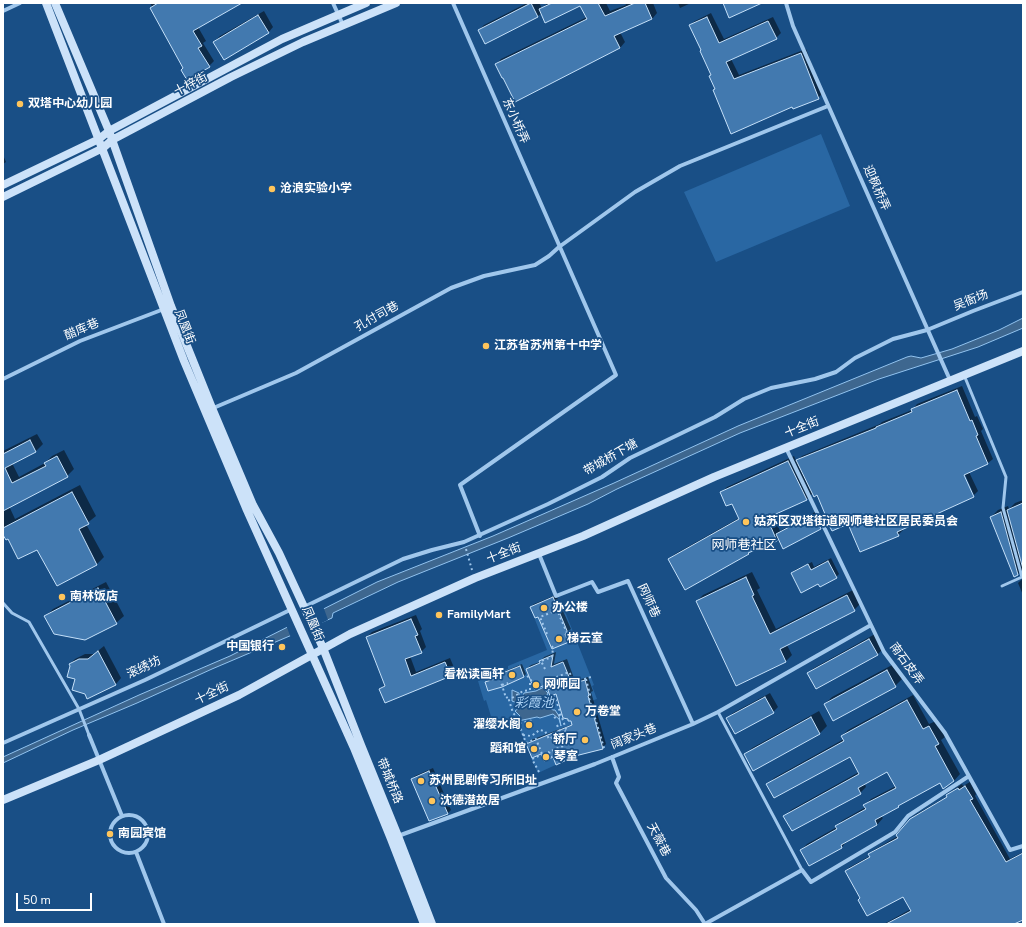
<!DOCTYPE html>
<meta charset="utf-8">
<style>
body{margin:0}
#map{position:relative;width:1026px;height:927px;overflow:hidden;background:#194f86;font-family:"Nunito Sans",sans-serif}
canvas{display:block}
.frame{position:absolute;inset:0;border:4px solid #fff;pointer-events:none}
.scale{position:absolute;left:16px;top:893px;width:76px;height:18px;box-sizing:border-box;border:2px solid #fff;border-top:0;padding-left:5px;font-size:12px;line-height:14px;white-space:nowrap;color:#fff;-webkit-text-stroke:3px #194f86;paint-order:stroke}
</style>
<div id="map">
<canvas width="1026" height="927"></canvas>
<div class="frame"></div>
<div class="scale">50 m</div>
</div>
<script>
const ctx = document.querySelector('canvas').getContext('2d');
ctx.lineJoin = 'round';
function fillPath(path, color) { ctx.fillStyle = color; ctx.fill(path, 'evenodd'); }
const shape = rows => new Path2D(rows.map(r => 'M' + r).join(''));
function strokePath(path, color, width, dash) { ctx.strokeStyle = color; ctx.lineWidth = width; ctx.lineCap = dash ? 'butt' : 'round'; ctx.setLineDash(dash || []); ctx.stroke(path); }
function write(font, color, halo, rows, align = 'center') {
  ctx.font = font + ' "Nunito Sans","Noto Sans SC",sans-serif'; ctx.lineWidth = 3.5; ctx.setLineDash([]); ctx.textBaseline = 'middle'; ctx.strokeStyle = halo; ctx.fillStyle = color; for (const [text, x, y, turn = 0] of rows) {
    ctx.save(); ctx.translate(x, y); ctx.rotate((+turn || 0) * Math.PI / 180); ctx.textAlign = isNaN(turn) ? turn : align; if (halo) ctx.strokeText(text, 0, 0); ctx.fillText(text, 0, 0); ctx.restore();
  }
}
fillPath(shape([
 [821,134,850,206,716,262,684,192],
 [553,597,559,611,564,609,594,685,592,686,597,699,591,701,605,748,575,756,538,773,531,758,532,758,519,728,516,728,513,719,493,723,486,700,484,701,478,681,487,678,487,676,508,669,508,666,547,650,530,607]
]), '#2967a3');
const water = shape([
 [1023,318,1023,328,978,347,879,379,740,433,617,489,588,504,508,538,398,582,333,613,332,618,212,669,137,703,73,730,3,763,3,757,139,695,230,656,377,582,493,536,614,483,738,426,907,357,911,356,921,358,952,349,999,330,1023,318],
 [544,687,546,691,548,693,546,697,550,708,553,710,555,710,559,716,561,726,559,719,553,714,540,718,537,717,518,721,517,720,520,716,515,711,519,708,517,703,512,701,512,690,519,693,519,698,522,698,524,693,536,691,544,687]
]);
fillPath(water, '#3e678f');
strokePath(water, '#92c3ef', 1);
fillPath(shape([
 [323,606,328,620,291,638,286,625]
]), '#194f86');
fillPath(shape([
 [150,3,240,3,198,27,206,41,203,43,214,61,209,66,184,68],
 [527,3,539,3,542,8,548,3,606,3,610,11,626,5,625,3,653,3,657,13,652,19,620,32,625,42,620,48,496,65,501,59,587,17,580,4,542,13,538,16,485,43,479,30,484,25],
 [678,3,691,3,680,8],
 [264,11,273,27,268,33,214,42,220,36],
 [711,13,724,39,773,17,781,33,776,38,731,59,739,75,806,49,823,93,818,98,716,88,712,74,702,50,690,25,695,21],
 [3,155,6,162,3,164],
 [962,386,975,417,977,416,983,429,981,431,993,459,988,463,969,472,978,491,974,495,963,470,961,471,973,496,902,528,903,530,898,535,848,523,827,522,820,528,779,538,776,540,751,551,748,554,669,559,675,554,739,518,733,503,721,493,727,487,794,456,796,461,802,456,880,424,882,422,912,410,917,404],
 [813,493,818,494,826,513,822,516,821,513,817,515,815,512,780,531,773,514,807,499],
 [37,434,43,444,36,451,12,463,19,477,45,463,52,456,64,450,74,469,67,476,9,506,15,519,80,485,96,516,86,524,104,557,97,564,37,548,8,538,3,532,3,451],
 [1023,500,1023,569,1018,574,991,517,998,510,1008,506,1009,509,1015,503],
 [831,558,839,574,836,577,819,582,792,574,795,570,812,562,814,567],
 [752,572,760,588,757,590,776,629,853,590,860,604,854,610,787,645,792,655,786,661,737,685,697,601,703,595],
 [1023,578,1023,595,1018,583],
 [106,582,124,616,116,623,46,616,53,609],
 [556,595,571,629,568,631,571,638,568,641,538,615,531,607,534,604],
 [416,615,422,629,420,631,426,647,421,652,410,656,416,672,450,658,455,670,450,675,381,689,385,684,367,637,372,632],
 [875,634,883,649,878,654,817,688,808,673,814,668],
 [104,646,121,678,116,684,88,698,76,678,70,664,75,659,85,654,94,654],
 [556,652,554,664,567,659,575,681,588,677,593,691,591,692,606,744,602,748,553,756,542,753,528,744,531,740,573,724,557,693,527,669,531,665,540,662,544,657],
 [522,664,526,674,524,676,502,686,486,682,488,680,502,676,501,674,503,672],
 [894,664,902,679,895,686,825,704,832,697],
 [770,693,778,707,773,712,728,718,733,713],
 [913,695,929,724,936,721,945,737,941,740,960,774,954,781,940,782,902,802,898,807,881,816,883,818,877,825,847,841,842,847,801,850,807,844,837,827,836,826,843,820,866,807,865,805,871,799,896,786,888,771,865,784,866,787,860,793,785,816,791,810,859,772,850,755,768,784,774,778,844,739,842,736,848,730],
 [819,711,827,726,820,733,753,769,745,755,752,748],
 [433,768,451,810,448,813,430,820,412,779,415,776],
 [970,782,976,794,975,796,1010,859,1023,852,1023,919,1012,924,884,924,911,909,903,895,861,898,846,871,850,867,870,856,869,854,874,850,898,836,915,815,948,796,952,791,962,784,963,786]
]), '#0007');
const building = shape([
 [158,3,242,3,193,31,202,46,198,48,210,67,187,80,181,70,183,68,150,8,158,3],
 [531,3,538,17,485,44,478,30,531,3],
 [552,3,598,3,605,16,635,3,645,3,652,19,614,36,620,48,515,102,503,78,502,78,495,64,587,19,580,6,545,23,539,9,552,3],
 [723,3,762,3,729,18,723,3],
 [258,15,269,33,224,60,213,42,258,15],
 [707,17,719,43,768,21,777,39,726,62,734,79,801,53,819,99,793,109,792,107,731,134,713,90,715,89,709,76,711,75,700,51,701,50,689,25,707,17],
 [957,390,970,421,972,420,978,435,976,436,988,464,964,475,974,497,897,532,899,536,860,552,848,524,832,531,829,525,827,526,822,515,825,514,817,495,814,497,796,460,876,428,876,427,912,412,911,409,957,390],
 [30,440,36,452,5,468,12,483,46,466,44,463,57,456,68,477,3,511,3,454,30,440],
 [788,461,807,500,767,518,777,541,748,553,749,554,685,590,668,559,739,519,732,504,726,506,720,492,788,461],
 [72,492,89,524,79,529,97,565,57,586,37,550,18,559,8,539,6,540,3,535,3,528,72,492],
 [1023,503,1023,569,1007,510,1023,503],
 [1001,512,1018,575,1014,577,990,517,1001,512],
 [810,516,811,520,816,518,821,529,783,549,776,534,810,516],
 [828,561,837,578,820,587,818,584,801,593,791,573,808,564,811,570,828,561],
 [746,577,754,595,752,596,770,634,847,595,855,611,780,649,786,662,736,686,696,601,746,577],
 [98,588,117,624,85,640,54,634,44,616,98,588],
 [553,597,568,633,565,634,569,642,552,649,538,617,535,618,530,607,553,597],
 [411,619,418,635,415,636,422,653,405,659,411,676,445,662,451,676,385,703,379,689,385,686,366,637,411,619],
 [869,639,878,655,816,689,807,673,869,639],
 [98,651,116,685,87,699,85,694,72,690,75,679,67,677,70,666,69,664,79,659,88,659,98,651],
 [553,655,551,667,563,662,572,684,585,680,589,695,588,696,603,749,575,756,556,765,553,757,544,761,541,754,532,758,526,744,572,725,571,721,568,721,568,719,563,718,556,694,550,696,546,685,534,689,526,669,540,663,539,661,553,655],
 [520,666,524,677,502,687,488,691,485,682,501,677,500,674,520,666],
 [887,670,896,687,833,721,824,704,887,670],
 [765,697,774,713,735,734,726,718,765,697],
 [907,700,923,729,929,726,939,744,935,746,954,781,943,789,940,783,898,806,899,807,875,820,877,825,841,845,842,848,809,866,800,850,837,829,835,826,866,809,863,805,896,788,887,772,858,788,861,794,792,831,783,816,859,774,850,757,774,798,766,784,844,741,841,736,907,700],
 [811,717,820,734,753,771,744,754,811,717],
 [429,771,448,814,429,821,411,779,429,771],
 [965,786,973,799,970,800,1006,862,1023,853,1023,920,1014,924,886,924,911,911,903,897,867,916,858,900,860,898,845,871,870,857,868,854,898,838,896,835,910,819,947,797,946,795,958,788,959,790,965,786]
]);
fillPath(building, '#4279af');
strokePath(building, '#c5e0f9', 1);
strokePath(shape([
 [466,549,472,570],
 [558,602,561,610],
 [547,634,540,617,557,610,567,633],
 [545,669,541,661,552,657,553,648,551,644],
 [527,676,530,678,533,685],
 [500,679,506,698,508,697,509,700],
 [586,679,590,695,589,698,604,748],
 [547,681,569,672,575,682,591,677],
 [530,683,530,690,523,691,509,700,513,713,515,715,516,724,534,720],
 [547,684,549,690],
 [502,685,508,683],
 [553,695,557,703,567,732],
 [554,718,561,714],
 [519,724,526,743,536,739,542,754],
 [557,725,561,734],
 [523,735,531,736,536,733,539,730,545,731,549,739,566,731],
 [552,758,549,752,570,743],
 [539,772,532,759,541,755]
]), '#a0c7ec', 2, [2, 3]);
strokePath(shape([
 [964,375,1006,477,1003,508,1022,577,1002,586],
 [3,603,12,613,29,622,79,709,89,735],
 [718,712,802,870]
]), '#a0c7ec', 3);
strokePath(shape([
 [333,3,343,25],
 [453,3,616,375,460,485,480,536],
 [786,3,793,26,950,380],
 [3,11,20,3],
 [3,379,80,341,164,309],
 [211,409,296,373,451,288,484,276,535,265,549,256,559,247,635,192,680,166,828,106],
 [786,448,884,652,945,733,1010,850,1023,846],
 [539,554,556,596,592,582,598,592,628,581,693,724],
 [304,607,403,559,432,550,464,542,548,504,602,477,630,458,715,417,744,399,771,388,815,379,836,372,855,358,893,339,927,330,973,311,1023,292],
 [89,735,122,816],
 [3,743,145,680,292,609],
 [612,757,619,777,616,783,666,878,696,910,705,924],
 '110 834a19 19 0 1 1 38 0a19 19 0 1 1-38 0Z',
 [398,836,595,764,693,724,718,712,871,625],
 [136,852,164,924],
 [705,924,802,870,811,882,895,832,908,816,969,776]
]), '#a0c7ec', 4);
strokePath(shape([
 [46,3,184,361,246,508,354,748,391,839,424,924],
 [55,3,109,131,171,306,212,408,253,505,279,553,323,648,361,745,398,836,432,924],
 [3,185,99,139,109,131,282,39,366,3],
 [3,197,103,148,112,140,231,77,303,42,396,3],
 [3,800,99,760,239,695,350,634,475,578,583,536,714,477,1023,351]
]), '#cce2f9', 8);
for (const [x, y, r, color] of [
 [20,104,4,"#ffc55b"],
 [272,189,4,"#ffc55b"],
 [486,346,4,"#ffc55b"],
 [746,522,4,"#ffc55b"],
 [62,597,4,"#ffc55b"],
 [544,608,4,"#ffc55b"],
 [439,615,4,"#ffc55b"],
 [559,639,4,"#ffc55b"],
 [282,647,4,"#ffc55b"],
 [512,675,4,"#ffc55b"],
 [536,685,4,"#ffc55b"],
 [577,712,4,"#ffc55b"],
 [529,725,4,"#ffc55b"],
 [585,740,4,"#ffc55b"],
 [534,749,4,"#ffc55b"],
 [546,757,4,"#ffc55b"],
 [421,781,4,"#ffc55b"],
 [432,801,4,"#ffc55b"],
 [110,834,4,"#ffc55b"]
]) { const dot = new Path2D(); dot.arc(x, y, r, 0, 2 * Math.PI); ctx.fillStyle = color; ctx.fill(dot); strokePath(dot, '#194f86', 1.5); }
write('12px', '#fff', '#194f86', [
 ["十梓街",191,85,-28],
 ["东小桥弄",515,121,66],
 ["迎枫桥弄",876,188,66],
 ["吴衙场",971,301,-21],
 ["孔付司巷",377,317,-29],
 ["凤凰街",184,327,69],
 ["醋库巷",82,330,-23],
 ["十全街",802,428,-22],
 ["带城桥下塘",611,458,-30],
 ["十全街",504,554,-21],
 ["网师巷",648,601,65],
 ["凤凰街",312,624,67],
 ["南石皮弄",906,664,54],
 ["滚绣坊",144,668,-25],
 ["十全街",212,694,-25],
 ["阔家头巷",634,737,-22],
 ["带城桥路",389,781,67],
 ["天薇巷",658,840,62]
]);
write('bold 12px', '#fff', '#194f86', [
 ["双塔中心幼儿园",28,104],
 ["沧浪实验小学",280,189],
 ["江苏省苏州第十中学",494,346],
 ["姑苏区双塔街道网师巷社区居民委员会",754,522],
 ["南林饭店",70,597],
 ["办公楼",552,608],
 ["FamilyMart",447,615],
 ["梯云室",567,639],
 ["中国银行",274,647,"right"],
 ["看松读画轩",504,675,"right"],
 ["网师园",544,685],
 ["万卷堂",585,712],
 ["濯缨水阁",521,725,"right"],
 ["轿厅",577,740,"right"],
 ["蹈和馆",526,749,"right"],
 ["琴室",554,757],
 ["苏州昆剧传习所旧址",429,781],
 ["沈德潜故居",440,801],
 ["南园宾馆",118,834]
], 'left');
write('13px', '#fff', '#194f86', [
 ["网师巷社区",744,546]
]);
write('italic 13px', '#abd1f4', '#194f86', [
 ["彩霞池",534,704]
]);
</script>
